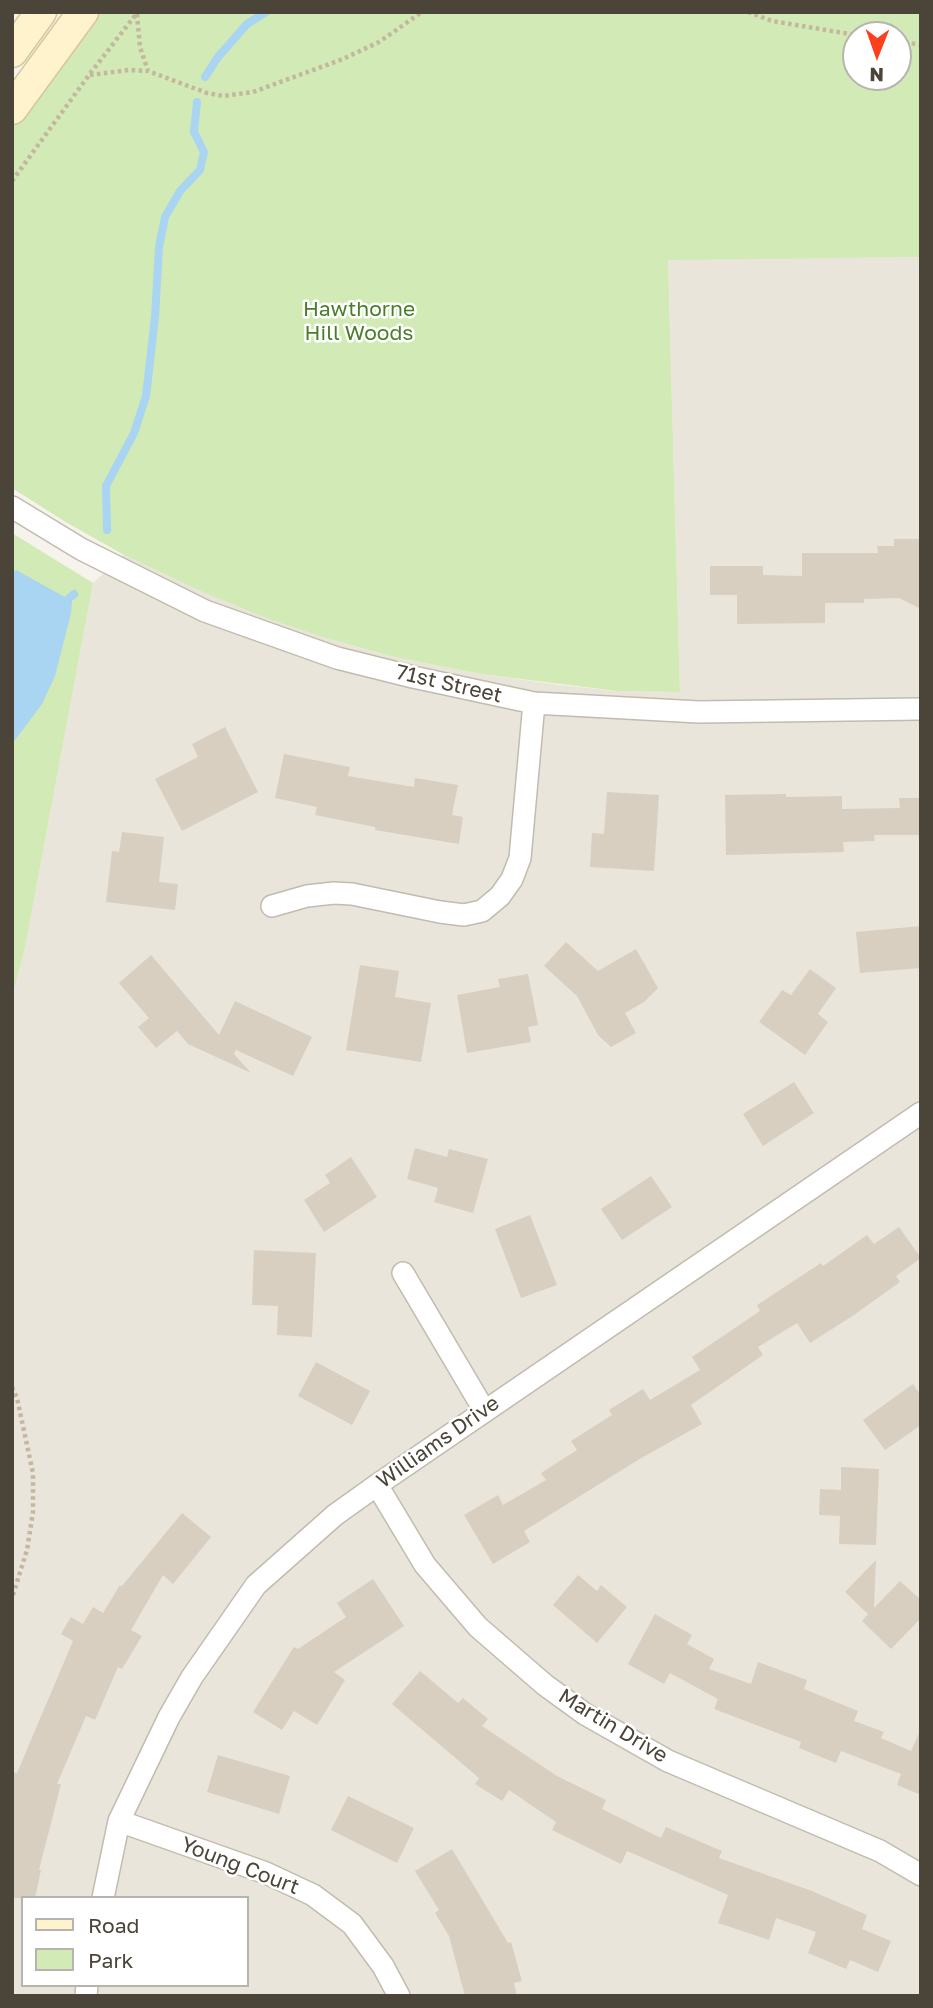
<!DOCTYPE html>
<style>
body{margin:0}
#map{position:relative;width:933px;height:2008px;overflow:hidden;background:#f6f3ec;font-family:"Golos Text",sans-serif}
canvas{display:block}
.frame{position:absolute;inset:0;border:14px solid #4b4439;pointer-events:none}
.legend{position:absolute;left:21px;top:1896px;width:228px;height:91px;box-sizing:border-box;background:#fff;border:2px solid #b7b4b0;margin:0;padding:9px 12px;list-style:none;font-size:21px;color:#4b4439}
.legend li{display:flex;align-items:center;gap:14px;height:35px}
.legend b{width:35px;border:2px solid #b7b4b0}
.north{position:absolute;left:842px;top:21px;width:70px;height:70px;box-sizing:border-box;background:#fff;border:2px solid #b7b4b0;border-radius:50%;rotate:181deg;font-size:19px;font-weight:700;line-height:28px;text-align:center;color:#4b4439}
.north::after{content:'';display:block;margin:auto;width:24px;height:32px;background:#fc3f1d;clip-path:polygon(50% 0,100% 100%,50% 72%,0 100%)}
</style>
<div id="map">
<canvas width="933" height="2008"></canvas>
<div class="frame"></div>
<ul class="legend">
<li><b style="height:9px;background:#fff3cd"></b>Road</li>
<li><b style="height:19px;background:#d2eab5"></b>Park</li>
</ul>
<div class="north">N</div>
</div>
<script>
const ctx = document.querySelector('canvas').getContext('2d');
ctx.lineJoin = 'round';
function fillPath(path, color) { ctx.fillStyle = color; ctx.fill(path, 'evenodd'); }
const shape = rows => new Path2D(rows.map(r => 'M' + r).join(''));
function strokePath(path, color, width, dash) { ctx.strokeStyle = color; ctx.lineWidth = width; ctx.lineCap = dash ? 'butt' : 'round'; ctx.setLineDash(dash || []); ctx.stroke(path); }
function write(font, color, halo, rows, align = 'center') {
  ctx.font = font + ' "Golos Text",sans-serif'; ctx.lineWidth = 5; ctx.setLineDash([]); ctx.textBaseline = 'middle'; ctx.strokeStyle = halo; ctx.fillStyle = color; for (const [text, x, y, turn = 0] of rows) {
    ctx.save(); ctx.translate(x, y); ctx.rotate((+turn || 0) * Math.PI / 180); ctx.textAlign = isNaN(turn) ? turn : align; if (halo) ctx.strokeText(text, 0, 0); ctx.fillText(text, 0, 0); ctx.restore();
  }
}
fillPath(shape([
 [921,257,921,1996,12,1996,12,998,25,948,93,583,124,555,198,590,326,638,395,657,481,674,560,685,617,691,680,692,668,259],
 [23,1898,247,1898,247,1985,23,1985]
]), '#eae5da');
fillPath(shape([
 [96,12,921,12,921,257,668,260,680,692,617,691,481,674,395,657,326,638,269,619,198,590,124,555,64,521,12,488,12,127],
 [856,35,898,35,898,77,856,77],
 [12,533,93,583,25,948,12,998]
]), '#d2eab5');
fillPath(shape([
 [16,570,72,601,71,613,55,676,42,704,12,744,12,573]
]), '#a9d4f2');
strokePath(shape([
 [205,77,218,57,247,24,266,12],
 [107,530,106,486,134,433,146,396,155,317,159,247,165,217,180,191,200,170,204,152,194,132,197,102],
 [60,606,74,594]
]), '#a9d4f2', 8);
fillPath(shape([
 [894,539,921,539,921,609,899,598,864,599,864,603,825,603,825,623,737,624,737,595,710,595,710,566,763,566,763,575,802,576,802,553,878,553,877,546,894,546],
 [225,727,258,792,182,831,155,779,198,757,192,744],
 [284,754,350,767,348,776,414,787,415,778,458,785,452,815,463,817,459,844,375,830,375,827,315,815,317,807,275,798],
 [607,792,659,795,654,871,590,867,592,833,604,834],
 [786,794,786,797,842,796,842,809,900,808,899,798,921,798,921,835,874,835,875,841,843,842,844,852,726,855,725,795],
 [122,832,164,837,159,882,178,884,175,910,106,902,112,851,119,852],
 [921,926,921,968,860,973,856,932],
 [566,942,598,971,636,949,658,988,644,1002,625,1013,636,1033,611,1047,598,1035,577,996,544,966],
 [151,955,219,1035,235,1001,312,1037,293,1076,236,1050,234,1054,251,1073,188,1044,177,1031,156,1048,138,1027,149,1018,119,983],
 [360,965,399,971,395,997,431,1003,421,1062,346,1050],
 [810,969,836,988,818,1014,828,1022,805,1055,759,1022,782,990,791,995],
 [528,974,538,1025,528,1027,531,1042,467,1053,457,995,500,987,498,979],
 [794,1082,814,1113,763,1146,743,1114],
 [415,1148,447,1157,449,1149,488,1159,473,1213,434,1202,438,1188,407,1179],
 [351,1157,377,1197,324,1232,304,1200,330,1183,325,1175],
 [651,1176,672,1207,622,1240,601,1209],
 [530,1215,557,1285,521,1298,495,1229],
 [899,1227,921,1258,896,1276,900,1282,854,1315,810,1343,797,1323,758,1347,763,1355,691,1405,702,1424,638,1460,524,1531,530,1542,493,1564,464,1515,498,1495,503,1505,546,1480,541,1473,577,1450,571,1441,612,1415,609,1410,643,1389,650,1400,700,1370,692,1357,760,1311,757,1305,821,1263,823,1266,867,1235,874,1244],
 [254,1250,316,1253,312,1337,277,1335,278,1306,252,1305],
 [316,1362,370,1391,352,1425,298,1396],
 [913,1384,921,1396,921,1425,885,1450,863,1420],
 [841,1467,879,1469,876,1545,839,1544,840,1516,819,1515,820,1489,841,1490],
 [182,1513,211,1537,173,1584,163,1575,131,1630,142,1636,122,1669,118,1667,95,1720,86,1716,57,1784,61,1784,39,1870,41,1870,35,1898,12,1898,12,1772,17,1773,73,1641,61,1634,71,1617,83,1624,93,1607,103,1613,120,1585,122,1586],
 [876,1560,874,1608,900,1581,921,1600,921,1618,891,1649,862,1621,868,1614,845,1592],
 [578,1575,597,1591,601,1585,627,1607,597,1643,553,1605],
 [373,1579,404,1626,334,1672,345,1680,317,1725,294,1711,282,1730,253,1712,294,1647,298,1649,346,1617,337,1603],
 [655,1614,692,1635,687,1644,714,1659,709,1669,751,1684,758,1662,807,1680,804,1689,858,1711,854,1721,884,1732,881,1738,911,1751,921,1729,921,1795,897,1785,901,1774,841,1751,836,1763,799,1748,801,1742,714,1709,718,1699,670,1673,664,1684,628,1664],
 [420,1671,458,1703,463,1698,488,1719,482,1726,557,1776,606,1800,602,1809,661,1838,666,1827,722,1851,719,1858,812,1891,867,1915,862,1929,891,1941,878,1972,850,1960,846,1969,808,1953,816,1932,776,1918,769,1940,718,1923,728,1895,627,1851,621,1864,552,1830,556,1822,509,1790,502,1801,475,1784,479,1778,392,1704],
 [218,1755,290,1776,279,1814,207,1792],
 [348,1796,414,1828,397,1863,331,1830],
 [452,1849,508,1943,511,1942,522,1981,514,1983,517,1996,465,1996,449,1936,435,1913,439,1910,415,1871]
]), '#d8cfc1');
const street = shape([
 [12,507,81,549,205,611,337,658,413,677,534,703,699,712,921,709],
 [272,906,307,896,334,893,352,894,440,912,464,915,482,911,500,896,512,879,520,858,534,703],
 [403,1273,484,1410],
 [377,1485,425,1565,478,1627,545,1685,585,1714,668,1761,880,1851,921,1875],
 [119,1821,266,1873,313,1895,352,1924,383,1966,399,1996],
 [103,1898,119,1821,169,1717,192,1677,256,1585,335,1515,377,1485,921,1113],
 [86,1996,87,1985]
]);
const secondary = shape([
 [12,52,41,12],
 [12,109,83,12]
]);
strokePath(street, '#c2bbae', 24);
strokePath(secondary, '#d6c79b', 33);
strokePath(shape([
 [748,12,772,21,856,35],
 [137,14,140,47,148,71,207,93,223,96,253,92,343,59,379,42,422,12],
 [898,41,921,45],
 [90,75,129,70,148,71],
 [12,181,89,75,137,13],
 [12,1387,17,1398,33,1473,33,1512,27,1550,12,1598]
]), '#c4b79f', 4.5, [3.5, 3.5]);
strokePath(street, '#fff', 21);
strokePath(secondary, '#fff3cd', 30);
write('21px', '#4a7f2a', '#fff', [
 ["Hawthorne",359,309],
 ["Hill Woods",359,333]
]);
write('21px', '#4b4439', '#fff', [
 ["71st Street",449,684,13],
 ["Williams Drive",438,1442,-35],
 ["Martin Drive",613,1726,31],
 ["Young Court",240,1866,21]
]);
</script>
